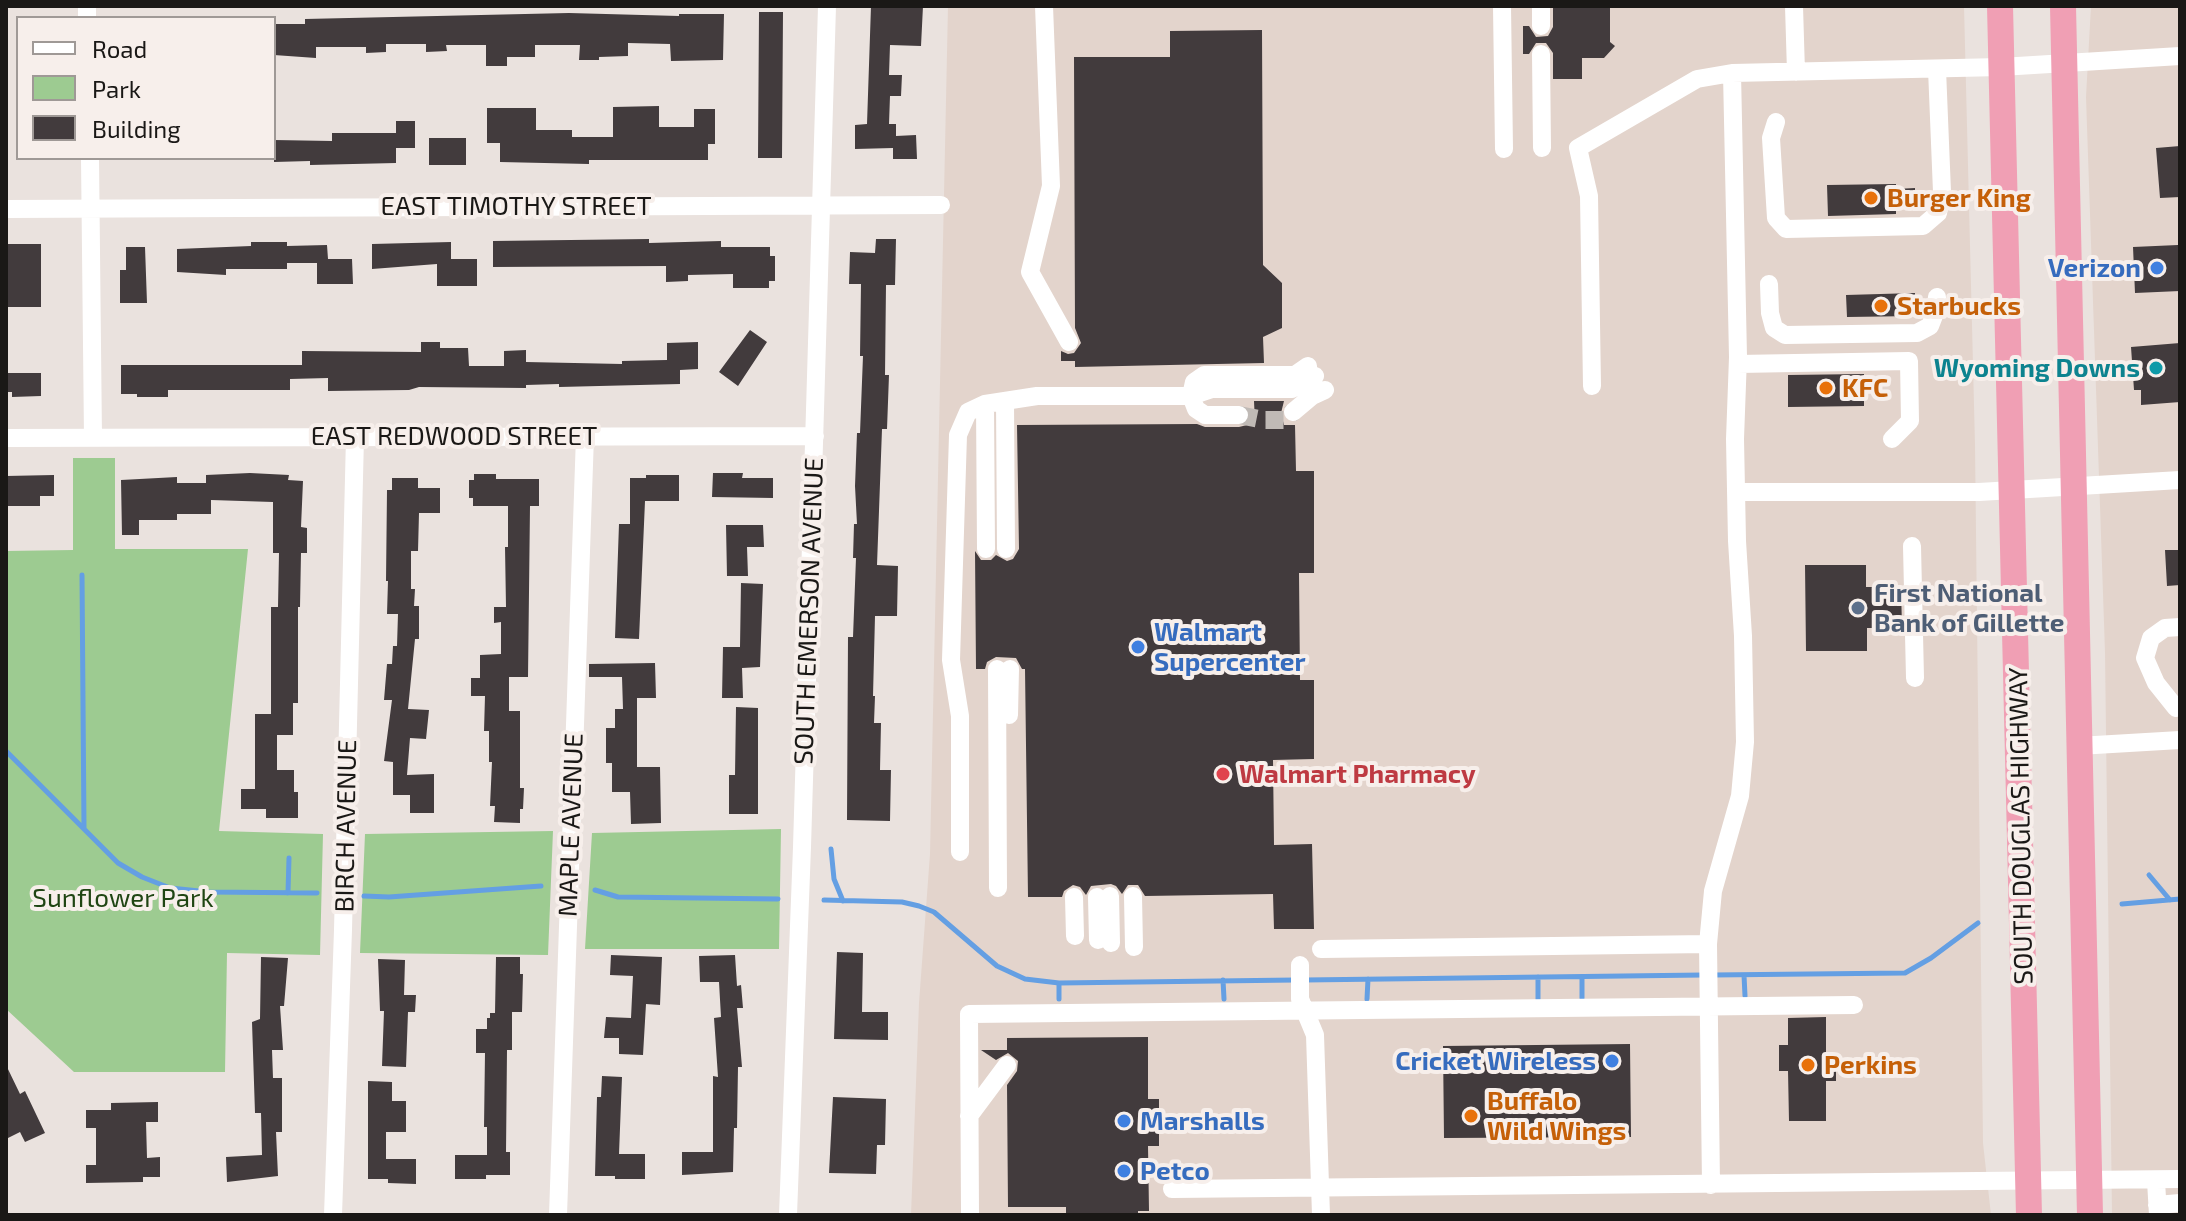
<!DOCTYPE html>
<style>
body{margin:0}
#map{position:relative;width:2186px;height:1221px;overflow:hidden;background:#eae2de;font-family:"Exo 2",sans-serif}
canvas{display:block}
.frame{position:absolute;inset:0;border:8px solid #1a1816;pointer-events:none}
.legend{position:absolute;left:16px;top:16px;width:260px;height:144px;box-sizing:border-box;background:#f7efeb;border:2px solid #9f9996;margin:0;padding:10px 14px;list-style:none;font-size:24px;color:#1a1816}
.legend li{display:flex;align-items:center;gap:16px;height:40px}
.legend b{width:40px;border:2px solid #9f9996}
</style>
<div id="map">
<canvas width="2186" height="1221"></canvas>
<div class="frame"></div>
<ul class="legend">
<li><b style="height:10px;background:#fff"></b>Road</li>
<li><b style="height:22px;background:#9dcb91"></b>Park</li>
<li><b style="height:22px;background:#423b3d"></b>Building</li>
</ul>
</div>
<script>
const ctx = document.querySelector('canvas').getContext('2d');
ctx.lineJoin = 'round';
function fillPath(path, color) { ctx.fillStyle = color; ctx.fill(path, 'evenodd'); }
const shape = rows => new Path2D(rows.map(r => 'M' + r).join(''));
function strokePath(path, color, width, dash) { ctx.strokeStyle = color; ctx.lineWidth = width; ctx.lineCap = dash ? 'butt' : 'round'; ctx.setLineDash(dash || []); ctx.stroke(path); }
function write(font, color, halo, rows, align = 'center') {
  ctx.font = font + ' "Exo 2",sans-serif'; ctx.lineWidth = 8; ctx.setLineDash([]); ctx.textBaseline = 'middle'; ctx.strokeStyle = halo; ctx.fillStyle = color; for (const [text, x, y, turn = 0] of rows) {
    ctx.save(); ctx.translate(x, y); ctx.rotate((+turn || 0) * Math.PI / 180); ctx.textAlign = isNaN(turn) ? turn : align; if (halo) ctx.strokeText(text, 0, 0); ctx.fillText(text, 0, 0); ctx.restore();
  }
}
fillPath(shape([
 [948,6,1964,6,1975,445,1983,1143,1991,1215,911,1215,919,1003,930,854],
 [2091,6,2180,6,2180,1215,2112,1215,2105,652,2086,97]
]), '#e3d4cc');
fillPath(shape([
 [73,458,115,458,115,549,248,549,219,831,323,834,320,955,227,953,225,1072,74,1072,6,1009,6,551,73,550],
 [781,829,779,949,585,949,592,833],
 [553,831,548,955,360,953,365,834]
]), '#9dcb91');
strokePath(shape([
 [82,575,84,828],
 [6,751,118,863,142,877,170,888,209,892,317,893],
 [831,849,834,879,843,901],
 [2149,875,2170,900],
 [595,890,618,897,778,899],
 [288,893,289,858],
 [364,896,389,897,541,886],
 [824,900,902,902,919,906,934,912,997,966,1025,979,1059,983,1295,980],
 [2122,904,2180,899],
 [1713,975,1905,973,1931,958,1978,923],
 [1744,975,1745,996],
 [1223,980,1224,999],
 [1305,980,1703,975],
 [1059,983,1059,999],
 [1582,998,1582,977],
 [1367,999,1368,979],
 [1538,999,1538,977]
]), '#649fe3', 5);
fillPath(shape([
 [871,6,923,6,921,46,890,45,889,75,902,75,901,96,890,96,889,124,896,124,896,136,916,135,917,159,893,159,893,148,855,149,855,125,867,124],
 [1553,6,1610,6,1610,42,1615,46,1604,58,1582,58,1582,79,1553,79,1553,53,1546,43,1536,43,1529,54,1523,54,1523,26,1529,26,1536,37,1548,36,1553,27],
 [759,12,783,12,782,158,758,158],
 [569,13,679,16,679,14,724,14,723,60,671,61,670,44,628,43,628,56,599,57,599,60,579,60,580,45,535,45,535,57,507,57,507,66,486,66,486,45,446,45,447,51,426,52,426,44,386,44,386,52,366,53,366,47,316,47,316,58,274,55,274,24,305,24,305,19],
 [1262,30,1263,265,1282,283,1282,328,1263,337,1264,363,1075,367,1075,361,1061,361,1061,351,1068,354,1074,353,1081,343,1075,328,1074,57,1170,57,1170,31],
 [659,106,659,127,694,127,694,109,715,109,715,144,708,144,708,160,589,160,589,164,500,162,500,143,487,143,487,108,536,108,536,130,572,130,572,137,613,137,613,107],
 [396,121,415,121,415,148,396,148,396,163,310,165,310,161,274,162,274,140,332,141,332,133,396,133],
 [429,138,466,138,466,165,429,165],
 [2180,146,2180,197,2160,198,2156,148],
 [1896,184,1896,189,1915,188,1915,208,1896,209,1896,214,1828,216,1827,185],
 [649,239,649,243,721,241,721,247,770,247,770,256,775,256,775,281,769,281,769,288,733,288,733,274,688,275,688,281,666,282,666,266,493,267,493,241],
 [876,239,896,239,895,285,886,285,885,375,889,375,887,429,882,429,877,565,898,566,897,616,875,616,873,696,875,696,874,723,881,723,880,770,891,770,890,821,847,820,848,637,853,637,856,558,853,558,854,524,857,524,855,486,857,433,860,433,863,356,860,356,861,284,849,284,850,252,875,253],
 [251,242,287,242,287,246,327,245,328,259,352,259,353,284,317,284,317,263,287,263,287,269,226,269,226,275,177,272,177,249,251,246],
 [451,242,451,259,477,259,477,286,437,286,437,264,372,269,372,244],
 [6,244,41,244,41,307,6,307],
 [2178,245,2180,291,2135,293,2133,247],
 [126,247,145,247,147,303,120,303,120,270,126,270],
 [1915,293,1915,316,1847,317,1846,295],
 [750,330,767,342,738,386,719,372],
 [421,342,440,342,440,348,468,348,469,366,504,366,504,351,526,350,526,362,622,364,622,361,667,360,667,343,698,342,698,369,680,370,680,384,559,387,559,384,526,385,526,388,419,387,409,390,328,391,328,378,290,379,290,390,168,390,168,397,137,397,137,394,121,394,121,365,302,365,302,351,421,352],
 [2180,343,2180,402,2141,405,2141,390,2134,390,2131,347],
 [6,373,41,373,41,396,12,397,12,392,6,392],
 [1864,374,1864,406,1788,407,1788,375],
 [1254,401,1284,401,1281,413,1284,425,1295,425,1296,471,1314,471,1314,573,1299,573,1300,680,1314,680,1314,759,1273,760,1274,845,1312,844,1314,929,1274,929,1273,894,1145,896,1138,885,1128,885,1122,894,1116,886,1111,884,1091,886,1086,895,1080,887,1073,885,1064,891,1062,897,1028,897,1025,669,1022,669,1016,658,996,657,987,662,985,669,976,669,975,551,981,560,991,560,996,555,1007,561,1013,559,1019,549,1017,425,1197,424,1205,427,1239,427,1255,423],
 [250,473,289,475,288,480,303,481,301,527,307,528,307,553,301,553,300,607,298,607,298,703,293,703,293,735,277,735,277,770,294,770,294,792,298,792,298,818,266,818,266,809,241,809,241,789,255,789,255,714,271,714,271,607,278,607,279,553,273,553,273,502,211,500,211,514,177,514,177,520,139,520,139,535,122,535,121,480,177,477,177,483,206,483,206,475],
 [713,473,743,473,742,478,773,478,773,498,712,497],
 [474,474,496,474,496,479,539,479,539,506,530,506,528,677,509,677,509,711,520,711,520,788,524,788,523,809,520,809,520,823,494,822,495,806,490,806,492,762,489,762,489,731,484,731,485,696,471,696,471,678,480,678,480,655,501,654,501,622,494,623,494,607,506,607,505,547,508,547,508,506,473,506,473,498,469,498,469,480,474,480],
 [54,475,54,496,40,496,40,506,6,506,6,476],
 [646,475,679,475,679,501,645,501,639,639,615,638,619,524,630,524,630,478,646,478],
 [392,478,418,478,418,488,440,488,440,513,419,513,418,551,411,551,411,589,415,589,414,606,419,606,419,639,415,639,408,709,429,710,426,739,410,738,407,775,434,774,434,813,410,813,410,795,393,795,393,762,384,761,392,700,384,700,387,664,392,664,393,646,397,646,398,614,387,614,388,581,386,581,387,490,392,490],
 [726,525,763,525,764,547,747,547,748,576,727,576],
 [2165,550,2180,550,2180,585,2167,586],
 [1805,565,1866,565,1866,587,1901,587,1902,628,1867,628,1867,651,1806,651],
 [741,583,763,584,760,667,742,668,743,698,722,698,723,647,740,647],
 [655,663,656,698,637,698,637,767,660,767,661,823,631,824,630,792,612,792,612,763,606,763,606,728,615,728,615,709,623,709,622,677,589,677,589,664],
 [736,707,758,708,758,814,729,814,729,775,735,775],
 [837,952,863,953,862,1012,888,1012,888,1040,834,1039],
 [611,955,662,957,660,1005,646,1004,643,1055,619,1054,619,1038,604,1038,606,1017,631,1018,633,976,610,975],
 [735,955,737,986,741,985,743,1008,737,1008,742,1067,738,1067,737,1128,734,1128,733,1172,682,1175,682,1152,713,1152,713,1076,718,1077,714,1018,721,1017,719,982,700,982,699,956],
 [261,957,288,958,284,1006,280,1006,283,1050,272,1050,273,1078,282,1078,282,1132,276,1132,278,1176,227,1182,226,1157,262,1155,261,1113,255,1113,252,1022,260,1019],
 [496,957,520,957,520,974,523,974,522,1012,512,1012,512,1050,507,1050,506,1152,510,1152,510,1175,486,1175,486,1179,455,1179,455,1155,487,1155,487,1127,484,1127,485,1053,476,1053,476,1029,487,1029,487,1018,490,1018,490,1013,495,1013],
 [378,959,405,960,404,995,416,995,415,1012,408,1012,406,1067,382,1066,384,1011,380,1011],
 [1826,1017,1826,1060,1836,1060,1836,1081,1826,1081,1826,1121,1789,1121,1788,1071,1779,1071,1779,1045,1788,1045,1788,1018],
 [1148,1037,1148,1099,1159,1099,1159,1146,1148,1146,1149,1211,1138,1211,1138,1215,1066,1215,1066,1207,1008,1207,1007,1085,1017,1071,1018,1061,1008,1053,996,1060,981,1050,1007,1050,1007,1038],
 [1630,1044,1631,1137,1444,1138,1443,1046],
 [6,1065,20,1094,25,1091,45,1133,25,1142,20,1132,6,1139],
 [602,1076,622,1077,619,1154,645,1154,645,1179,615,1179,615,1176,595,1176,597,1097,601,1097],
 [368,1081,392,1082,392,1101,406,1101,406,1132,386,1132,386,1159,416,1159,416,1184,388,1183,388,1179,368,1179],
 [833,1097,886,1099,885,1145,877,1145,876,1174,829,1173],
 [158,1102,158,1122,146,1122,147,1158,160,1157,160,1177,143,1177,143,1182,86,1183,86,1165,96,1165,96,1128,86,1128,86,1110,111,1110,111,1103]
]), '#423b3d');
strokePath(shape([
 [1239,415,1264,420,1284,420,1293,412]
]), '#c0bab6', 18, [18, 9]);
strokePath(shape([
 [87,6,87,18],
 [1044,6,1051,186,1030,272,1069,342],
 [1502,6,1504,149],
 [1794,6,1796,72],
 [1541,26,1541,6],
 [1541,54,1542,148],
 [1776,122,1771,138,1776,218,1786,229,1923,226,1938,213,1942,192,1937,69],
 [90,158,93,438],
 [6,209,941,205],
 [1769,284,1770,313,1774,328,1785,335,1917,333,1930,326,1935,313,1937,297],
 [1738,364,1909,361,1910,421,1892,439],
 [1592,386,1589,196,1578,148,1697,79,1732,73,2001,67,2180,56],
 [1005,401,1006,549],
 [985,404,986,549],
 [1293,412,1312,396,1325,390],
 [1239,415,1205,415,1196,409,1191,396,1194,382,1204,375,1295,375,1308,366],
 [6,438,815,436],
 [1736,492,1979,492,2180,480],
 [1912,546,1915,678],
 [997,669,998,888],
 [2176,708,2156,683,2145,658,2151,638,2165,628,2180,627],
 [1009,715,1010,669],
 [2078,746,2180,740],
 [960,852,960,716,951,660,958,435,968,412,985,404,1037,396,1191,396,1212,389,1292,389,1315,376],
 [1110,896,1111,943],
 [1133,896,1134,947],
 [1074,897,1075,936],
 [1097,897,1098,940],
 [1321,949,1708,944],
 [1300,965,1300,999,1315,1035,1321,1215],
 [969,1116,1007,1065],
 [2156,1181,2158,1215],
 [1711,1185,1708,944,1713,891,1740,796,1745,742,1743,636,1737,541,1735,439,1738,357,1732,73],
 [1172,1189,2180,1179],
 [2157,1205,2180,1203],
 [333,1215,343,930,355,437],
 [558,1215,585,436],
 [788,1215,802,847,827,6],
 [970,1215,969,1014,1854,1005]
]), '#fff', 18);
strokePath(shape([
 [2000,6,2029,1215],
 [2063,6,2090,1215]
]), '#f09fb4', 26);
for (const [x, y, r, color] of [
 [1871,198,8,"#e8710a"],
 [2157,268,8,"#3f7fe0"],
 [1881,306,8,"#e8710a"],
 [2156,368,8,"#0f9aa8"],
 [1826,388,8,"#e8710a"],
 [1858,608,8,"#5c6f8a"],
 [1138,647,8,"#3f7fe0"],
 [1223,774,8,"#e0444e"],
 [1612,1061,8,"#3f7fe0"],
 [1808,1065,8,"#e8710a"],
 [1471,1116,8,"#e8710a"],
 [1124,1121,8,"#3f7fe0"],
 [1124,1171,8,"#3f7fe0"]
]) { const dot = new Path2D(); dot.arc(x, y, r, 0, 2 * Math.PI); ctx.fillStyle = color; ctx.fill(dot); strokePath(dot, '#f7efeb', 3); }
write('bold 26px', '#c56008', '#f7efeb', [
 ["Burger King",1887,198],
 ["Starbucks",1897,306],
 ["KFC",1842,388],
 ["Perkins",1824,1065],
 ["Buffalo",1487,1101],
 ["Wild Wings",1487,1131]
], 'left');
write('26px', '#1a1816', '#f7efeb', [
 ["EAST TIMOTHY STREET",516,206],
 ["EAST REDWOOD STREET",454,436],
 ["SOUTH EMERSON AVENUE",809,611,-88],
 ["MAPLE AVENUE",571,825,-88],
 ["BIRCH AVENUE",346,826,-89],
 ["SOUTH DOUGLAS HIGHWAY",2021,826,-91]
]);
write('bold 26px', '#366cbe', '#f7efeb', [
 ["Verizon",2141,268,"right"],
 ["Walmart",1154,632],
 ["Supercenter",1154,662],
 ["Cricket Wireless",1596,1061,"right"],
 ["Marshalls",1140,1121],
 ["Petco",1140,1171]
], 'left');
write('bold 26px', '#0d838f', '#f7efeb', [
 ["Wyoming Downs",2140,368]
], 'right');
write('bold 26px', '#4e5e75', '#f7efeb', [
 ["First National",1874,593],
 ["Bank of Gillette",1874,623]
], 'left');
write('bold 26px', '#be3a42', '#f7efeb', [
 ["Walmart Pharmacy",1239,774]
], 'left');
write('26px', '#1f4513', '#f7efeb', [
 ["Sunflower Park",123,898]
]);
</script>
